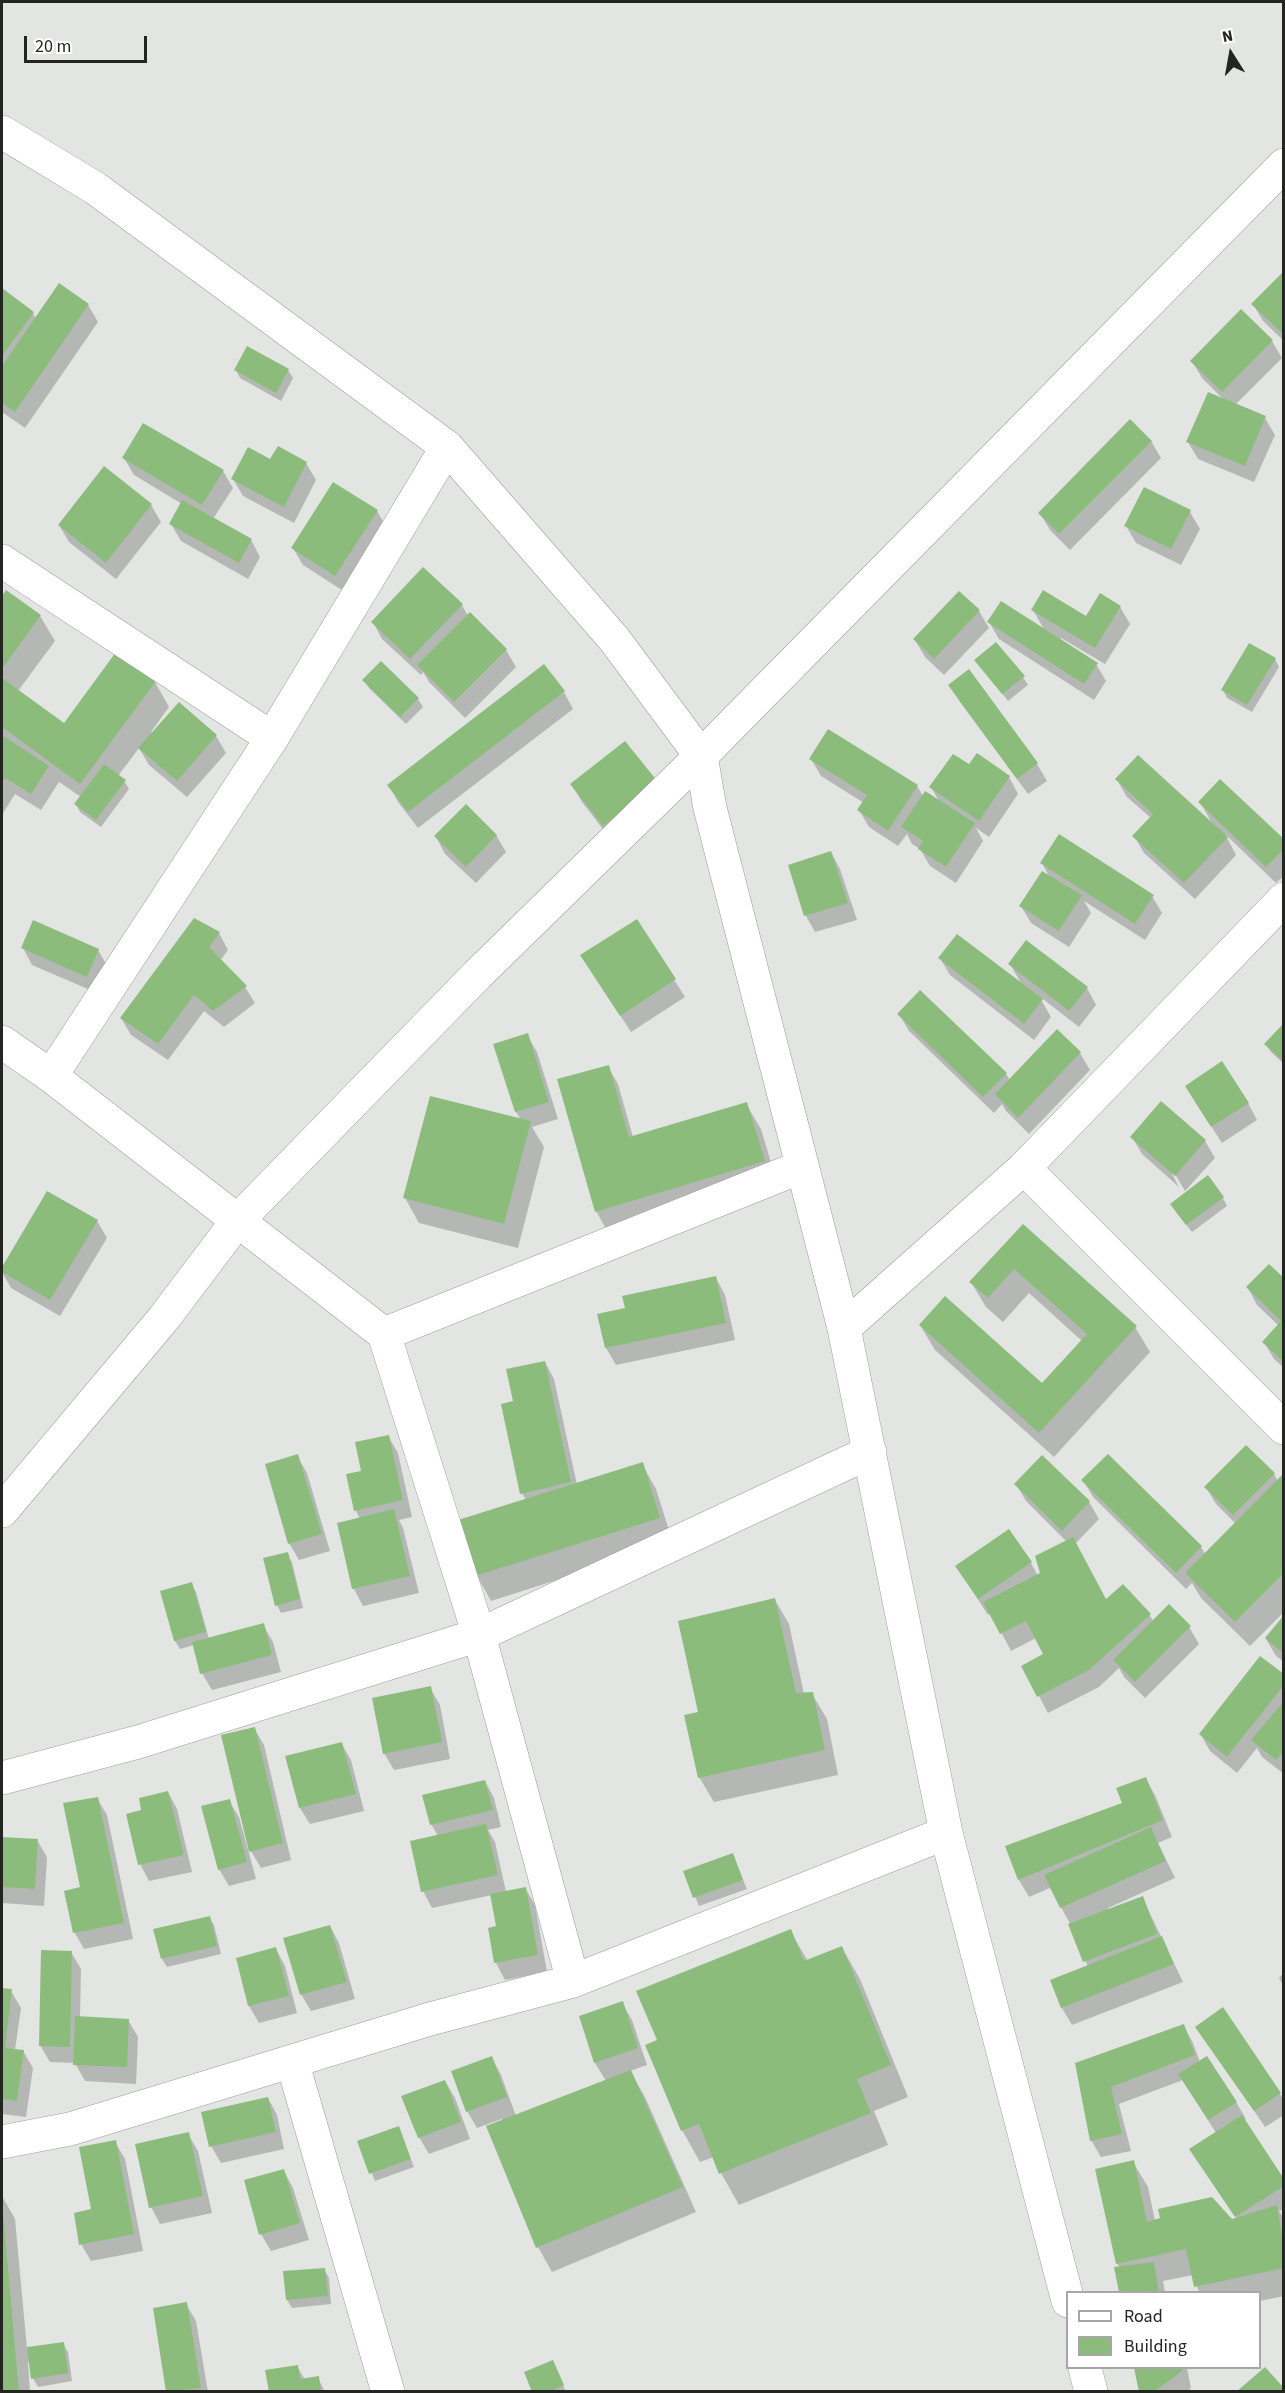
<!DOCTYPE html>
<style>
body{margin:0}
#map{position:relative;width:1285px;height:2393px;overflow:hidden;background:#e3e5e3;font-family:"Source Sans 3",sans-serif}
canvas{display:block}
.frame{position:absolute;inset:0;border:3px solid #242423;pointer-events:none}
.legend{position:absolute;left:1066px;top:2291px;width:195px;height:78px;box-sizing:border-box;background:#fff;border:2px solid #a7a7a7;margin:0;padding:8px 10px;list-style:none;font-size:18px;color:#242423}
.legend li{display:flex;align-items:center;gap:12px;height:30px}
.legend b{width:30px;border:2px solid #a7a7a7}
.north{position:absolute;left:1201px;top:24px;width:60px;height:60px;-webkit-text-stroke:4px #fff;paint-order:stroke;rotate:349deg;font-size:16px;font-weight:700;line-height:24px;text-align:center;color:#242423}
.north::after{content:'';display:block;margin:auto;width:21px;height:27px;background:#242423;clip-path:polygon(50% 0,100% 100%,50% 72%,0 100%)}
.scale{position:absolute;left:24px;top:36px;width:123px;height:27px;box-sizing:border-box;border:3px solid #242423;border-top:0;padding-left:8px;font-size:18px;line-height:21px;white-space:nowrap;color:#242423;-webkit-text-stroke:4px #fff;paint-order:stroke}
</style>
<div id="map">
<canvas width="1285" height="2393"></canvas>
<div class="frame"></div>
<ul class="legend">
<li><b style="height:8px;background:#fff"></b>Road</li>
<li><b style="height:16px;background:#8bbc7c"></b>Building</li>
</ul>
<div class="north">N</div>
<div class="scale">20 m</div>
</div>
<script>
const ctx = document.querySelector('canvas').getContext('2d');
ctx.lineJoin = 'round';
function fillPath(path, color) { ctx.fillStyle = color; ctx.fill(path, 'evenodd'); }
const shape = rows => new Path2D(rows.map(r => 'M' + r).join(''));
function strokePath(path, color, width, dash) { ctx.strokeStyle = color; ctx.lineWidth = width; ctx.lineCap = dash ? 'butt' : 'round'; ctx.setLineDash(dash || []); ctx.stroke(path); }
fillPath(shape([
 [1284,273,1284,341,1263,321,1253,304],
 [2,290,33,313,36,319,88,305,98,322,25,428,2,412],
 [1272,341,1282,358,1235,405,1265,418,1275,435,1254,482,1198,459,1188,442,1225,401,1202,378,1192,361],
 [236,370,288,370,293,378,281,401,240,378],
 [1151,441,1161,458,1070,550,1050,530,1040,513],
 [124,458,223,471,233,488,213,519,251,540,260,557,248,579,181,541,171,524,182,504,134,475],
 [271,461,306,463,316,480,294,523,243,496,233,479],
 [1145,489,1190,512,1200,529,1181,565,1136,543,1126,526],
 [151,505,161,522,116,579,69,542,59,525],
 [377,511,387,528,345,592,303,565,293,548],
 [7,592,40,616,55,641,18,691,65,725,155,682,169,707,151,732,216,736,226,753,187,797,149,765,139,748,118,776,124,781,129,789,101,827,80,812,76,804,81,797,59,782,41,810,15,794,2,815,2,599],
 [462,605,468,616,506,650,516,667,465,718,429,682,423,672,421,675,382,639,373,622],
 [1120,607,1130,624,1105,664,1061,638,1060,641,1096,664,1106,681,1094,700,999,639,989,622,1045,631,1033,610,1087,618],
 [979,611,989,628,944,675,925,657,915,640],
 [1275,659,1279,667,1252,712,1227,698,1223,690],
 [976,660,1023,677,1028,685,1008,701],
 [969,671,1037,764,1047,781,1028,794,960,702,950,685],
 [364,680,418,699,423,707,406,724,369,688],
 [564,692,573,709,418,828,398,802,389,785],
 [811,759,917,786,923,796,940,803,931,787,969,766,1009,777,1018,794,989,837,976,828,983,841,956,883,930,866,920,849,912,844,907,834,898,846,869,827,859,810,864,803,821,776],
 [1117,780,1213,825,1200,802,1284,841,1284,876,1276,883,1225,834,1236,855,1195,899,1144,853,1134,836,1151,818,1127,797],
 [572,785,667,800,613,842,582,802],
 [496,835,506,852,476,883,445,854,436,837],
 [831,852,840,869,857,920,815,932,806,916,790,866],
 [1042,863,1152,896,1162,913,1145,940,1084,901,1091,913,1069,947,1031,923,1021,906,1050,878],
 [637,921,685,997,631,1032,592,972],
 [34,922,98,950,108,967,97,993,32,965,23,948],
 [219,933,228,950,220,961,245,987,255,1003,224,1027,204,1011,168,1060,131,1035,121,1018],
 [940,958,1022,985,1010,964,1087,988,1096,1005,1079,1027,1039,996,1051,1017,1034,1040,950,975],
 [899,1014,1006,1074,1010,1080,1080,1053,1090,1070,1029,1134,1006,1111,1002,1104,994,1113,909,1031],
 [1284,1026,1284,1064,1271,1052,1266,1044],
 [527,1035,537,1052,558,1119,532,1127,544,1147,518,1248,419,1223,405,1198,521,1120,516,1112,495,1045],
 [608,1067,618,1084,633,1137,746,1104,761,1129,778,1186,610,1236,596,1211],
 [1196,1103,1248,1103,1257,1120,1222,1143],
 [1132,1137,1205,1141,1215,1158,1185,1191,1172,1169,1170,1170,1179,1187,1142,1154],
 [47,1193,97,1221,107,1238,60,1316,11,1288,2,1272],
 [1223,1198,1227,1206,1192,1232,1176,1212],
 [1023,1226,1135,1327,1150,1352,1054,1457,935,1350,920,1325,1042,1385,1082,1341,1029,1293,1003,1322,986,1307,971,1282],
 [716,1278,725,1295,735,1340,616,1365,606,1348,599,1316,627,1310],
 [1284,1280,1284,1368,1274,1359,1264,1342,1279,1326,1257,1305,1248,1288],
 [545,1362,554,1379,577,1485,642,1464,656,1489,673,1543,491,1601,477,1576,526,1500,522,1493,515,1402],
 [388,1436,398,1453,412,1517,399,1520,403,1528,419,1593,363,1606,354,1589,338,1524,360,1519,356,1511,348,1475,363,1472],
 [297,1456,307,1473,330,1551,299,1560,289,1543],
 [1042,1457,1089,1502,1099,1519,1075,1544,1106,1601,1149,1614,1153,1621,1189,1627,1199,1644,1145,1698,1124,1677,1119,1668,1099,1687,1048,1713,1023,1666,1045,1655,1036,1638,1011,1651,991,1613,988,1615,957,1567,1031,1563,1038,1576,1067,1542,1026,1501,1016,1484],
 [1274,1474,1278,1481,1284,1476,1284,1612,1250,1646,1201,1598,1192,1583,1186,1589,1093,1497,1083,1480,1201,1547,1205,1554,1236,1524,1216,1504,1206,1487],
 [287,1554,292,1562,303,1608,281,1613,277,1605],
 [191,1584,196,1592,209,1639,263,1625,273,1642,281,1672,212,1690,202,1673,194,1645,180,1649,175,1641,162,1592],
 [775,1600,789,1624,804,1694,812,1694,827,1719,838,1775,714,1802,699,1777,700,1713],
 [1284,1618,1284,1662,1276,1656,1266,1639],
 [1284,1676,1284,1774,1262,1757,1257,1748,1237,1773,1210,1751,1201,1735],
 [430,1688,440,1705,450,1759,394,1770,384,1753],
 [254,1728,264,1745,291,1860,261,1868,251,1851],
 [341,1743,351,1760,364,1811,310,1824,300,1808],
 [1145,1778,1155,1795,1172,1837,1158,1843,1175,1878,1108,1908,1109,1910,1142,1897,1183,1982,1072,2025,1062,2008,1052,1981,1088,1967,1071,1925,1050,1888,1029,1897,1019,1880,1007,1847,1124,1804],
 [485,1781,494,1798,501,1827,488,1830,495,1842,506,1892,525,1888,535,1905,547,1972,505,1980,496,1963,490,1929,498,1928,492,1895,432,1908,423,1891,438,1836,431,1824],
 [168,1792,177,1809,192,1872,149,1881,140,1864,143,1812],
 [97,1798,107,1815,133,1939,84,1949,75,1933],
 [229,1801,239,1817,256,1879,229,1886,219,1869],
 [2,1838,37,1840,47,1857,44,1906,2,1903],
 [732,1854,747,1889,699,1906,685,1872],
 [209,1917,214,1925,221,1954,167,1967,162,1959],
 [330,1926,339,1943,355,1999,311,2011,301,1994],
 [790,1931,808,1961,842,1948,860,1979,908,2097,874,2111,888,2145,739,2205,721,2173,714,2157,700,2162,682,2130,659,2041],
 [276,1949,285,1966,297,2013,259,2023,249,2006,238,1959],
 [71,1952,81,1969,80,2018,128,2020,138,2037,136,2084,85,2081,75,2063,50,2062,40,2045],
 [1284,1972,1284,1987,1279,1978],
 [2,1990,11,1991,21,2008,15,2050,23,2051,33,2068,26,2117,2,2114],
 [622,2003,632,2020,647,2065,630,2071,645,2097,696,2212,552,2272,538,2247,502,2119,477,2128,467,2111,492,2058,501,2075,516,2116,606,2081,595,2063,581,2017],
 [1223,2010,1284,2100,1284,2115,1265,2127,1197,2027],
 [1184,2026,1193,2043,1200,2062,1236,2102,1246,2119,1244,2120,1284,2181,1284,2209,1279,2211,1284,2219,1284,2296,1260,2301,1260,2292,1199,2292,1193,2275,1163,2281,1165,2292,1121,2292,1116,2268,1120,2268,1117,2263,1133,2162,1148,2187,1155,2221,1237,2219,1201,2166,1216,2133,1183,2080,1119,2104,1131,2151,1101,2157,1091,2140,1077,2064],
 [445,2081,455,2098,470,2139,429,2154,419,2137],
 [268,2098,277,2115,284,2149,221,2163,211,2146],
 [398,2128,414,2167,375,2181,359,2142],
 [188,2134,198,2151,212,2213,160,2224,151,2207],
 [115,2142,125,2159,143,2251,91,2261,81,2244],
 [284,2171,293,2188,309,2240,271,2251,261,2234],
 [2,2196,15,2219,27,2349,63,2344,68,2352,72,2381,38,2387,33,2378,30,2362,28,2362,30,2392,2,2392],
 [324,2269,329,2278,331,2304,292,2308,287,2300,285,2273],
 [186,2304,196,2321,208,2392,168,2392],
 [297,2366,305,2380,318,2378,325,2392,270,2392],
 [1136,2368,1187,2368,1191,2388,1187,2392,1141,2392],
 [557,2370,566,2392,534,2392]
]), '#0003');
fillPath(shape([
 [1284,271,1284,335,1251,304],
 [59,283,89,304,15,412,2,403,2,366],
 [2,288,34,312,2,356],
 [1241,309,1273,340,1222,392,1190,361],
 [247,346,289,369,276,393,234,370],
 [1208,392,1266,416,1245,466,1186,442],
 [1130,419,1152,441,1059,534,1038,513],
 [143,423,224,470,202,505,122,458],
 [278,446,307,462,284,507,231,479,248,447,270,459],
 [104,466,152,504,106,563,58,525],
 [333,482,378,510,335,576,291,548],
 [1144,487,1191,510,1171,549,1124,526],
 [182,500,252,539,239,563,169,524],
 [423,567,463,604,410,659,371,622],
 [6,590,41,615,2,669,2,596],
 [1043,590,1086,616,1100,593,1121,606,1095,648,1031,610],
 [959,591,980,610,934,659,913,639],
 [1001,601,1098,663,1084,684,987,622],
 [470,612,507,649,454,702,417,665],
 [996,642,1025,676,1002,694,974,660],
 [1249,643,1276,658,1247,705,1221,690],
 [116,652,156,681,80,784,2,727,2,678,64,723],
 [381,661,419,698,400,717,362,680],
 [544,664,565,691,408,812,387,785],
 [969,669,1038,763,1017,779,948,685],
 [179,702,217,735,177,781,138,748],
 [828,729,918,785,888,831,857,810,867,795,809,759],
 [2,735,49,766,31,794,5,778,2,783],
 [625,741,658,782,603,826,570,784],
 [977,753,1010,776,979,821,929,787,953,754,969,764],
 [1138,755,1228,837,1184,883,1132,836,1153,814,1115,779],
 [104,764,126,780,96,820,74,804],
 [1220,779,1284,839,1284,849,1266,867,1198,802],
 [925,791,975,823,946,867,918,849,923,841,901,827],
 [466,804,497,835,466,867,434,836],
 [1059,834,1154,895,1135,924,1040,863],
 [831,851,848,903,804,916,788,865],
 [1042,871,1082,895,1059,931,1019,906],
 [194,918,220,932,209,947,247,986,213,1011,194,995,158,1044,120,1018],
 [637,919,676,979,620,1016,580,955],
 [33,920,99,949,87,977,21,948],
 [957,934,1043,999,1024,1024,938,958],
 [1026,940,1088,987,1069,1011,1008,964],
 [920,990,1007,1073,983,1097,897,1014],
 [1284,1023,1284,1062,1264,1044],
 [1057,1029,1081,1052,1018,1118,995,1094],
 [528,1033,549,1102,515,1112,493,1044],
 [1222,1061,1249,1103,1211,1127,1185,1086],
 [609,1065,629,1137,747,1102,765,1161,595,1212,557,1079],
 [430,1096,531,1121,504,1224,403,1198],
 [1161,1101,1206,1140,1175,1176,1130,1137],
 [1208,1175,1224,1197,1186,1225,1170,1204],
 [47,1191,98,1220,50,1300,2,1272,2,1267],
 [1023,1224,1137,1326,1039,1433,919,1325,945,1296,1042,1383,1087,1334,1014,1269,988,1298,969,1282],
 [1269,1264,1284,1278,1284,1362,1262,1342,1281,1321,1246,1287],
 [716,1276,726,1323,605,1348,597,1314,625,1308,622,1296],
 [545,1361,571,1482,520,1494,501,1404,513,1401,506,1369],
 [389,1435,403,1500,354,1511,346,1474,361,1471,355,1442],
 [1246,1445,1275,1473,1233,1515,1204,1487],
 [298,1454,322,1534,288,1544,265,1464],
 [1108,1454,1202,1546,1176,1573,1081,1480],
 [1042,1455,1090,1501,1062,1531,1014,1484],
 [643,1462,660,1518,475,1576,458,1520],
 [1284,1473,1284,1573,1235,1622,1185,1573],
 [394,1509,410,1576,352,1589,337,1523],
 [1009,1529,1032,1562,978,1599,955,1566],
 [1073,1537,1106,1599,1123,1584,1151,1614,1089,1670,1037,1697,1021,1666,1043,1654,1026,1621,1000,1634,983,1602,1040,1573,1035,1556],
 [288,1552,300,1599,275,1606,263,1558],
 [192,1582,206,1632,174,1641,160,1591],
 [775,1598,796,1693,813,1692,825,1750,698,1778,684,1715,698,1712,678,1621],
 [1169,1604,1191,1626,1135,1682,1113,1660],
 [1284,1615,1284,1654,1265,1638],
 [264,1623,272,1655,200,1674,192,1642],
 [1260,1656,1284,1674,1284,1685,1227,1757,1199,1734],
 [431,1686,442,1742,383,1754,372,1698],
 [1284,1701,1284,1751,1276,1760,1251,1740],
 [255,1727,283,1843,249,1852,221,1735],
 [342,1742,356,1794,299,1808,285,1756],
 [1146,1777,1163,1820,1018,1880,1005,1846,1122,1803,1116,1788],
 [485,1780,493,1810,430,1825,422,1795],
 [168,1791,184,1855,138,1865,126,1814,141,1810,139,1798],
 [98,1797,124,1923,73,1933,64,1891,80,1887,63,1803],
 [230,1799,247,1862,218,1870,201,1806],
 [486,1824,498,1875,421,1892,410,1841],
 [1151,1827,1166,1861,1060,1908,1044,1875],
 [2,1837,38,1839,35,1889,2,1887],
 [733,1853,743,1880,693,1898,683,1871],
 [526,1887,538,1955,494,1963,488,1928,496,1926,490,1894],
 [1143,1896,1157,1934,1083,1962,1068,1924],
 [210,1916,217,1946,161,1959,153,1929],
 [330,1925,347,1982,300,1995,283,1938],
 [791,1929,804,1961,842,1946,891,2065,857,2079,871,2113,719,2174,699,2124,681,2131,645,2045,657,2040,636,1991],
 [1162,1936,1174,1964,1061,2008,1050,1980],
 [276,1947,289,1996,248,2006,236,1958],
 [41,1950,72,1951,70,2047,39,2046],
 [2,1988,12,1989,5,2048,24,2050,17,2101,2,2099],
 [623,2001,638,2048,594,2063,579,2016],
 [1223,2007,1281,2093,1254,2111,1195,2027],
 [75,2016,129,2019,127,2067,73,2065],
 [1184,2024,1195,2055,1111,2087,1122,2134,1090,2141,1075,2063],
 [492,2056,507,2097,466,2112,451,2071],
 [1207,2056,1237,2102,1208,2120,1178,2074],
 [631,2070,683,2187,536,2248,486,2126],
 [445,2080,461,2122,418,2138,401,2096],
 [268,2097,276,2132,209,2147,201,2112],
 [1242,2115,1284,2179,1284,2186,1235,2217,1189,2149],
 [399,2126,411,2159,369,2174,357,2141],
 [189,2132,203,2196,149,2208,135,2144],
 [116,2140,134,2234,79,2245,74,2213,91,2209,79,2147],
 [1134,2160,1147,2222,1160,2218,1158,2209,1212,2197,1232,2219,1277,2205,1284,2247,1284,2268,1194,2287,1186,2249,1116,2264,1095,2169],
 [284,2169,300,2223,259,2235,244,2180],
 [2,2212,3,2212,19,2392,2,2392],
 [1154,2262,1159,2292,1119,2292,1114,2267],
 [325,2268,328,2296,286,2300,283,2271],
 [187,2302,201,2388,166,2392,153,2308],
 [64,2342,68,2373,31,2379,27,2347],
 [553,2360,564,2385,549,2392,532,2392,524,2372],
 [298,2365,300,2379,319,2376,321,2392,269,2392,265,2370],
 [1265,2367,1284,2388,1281,2392,1236,2392],
 [1134,2368,1182,2368,1182,2371,1154,2392,1139,2392]
]), '#8bbc7c');
const minor = shape([
 [2,132,95,188,447,447,614,639,701,756,477,975,238,1220,164,1318,2,1511],
 [2,561,272,738],
 [2,1042,51,1076,384,1334,801,1167],
 [51,1076,272,738,447,447],
 [1024,1168,1284,1428],
 [844,1328,1024,1168,1284,899],
 [384,1334,479,1635,573,1981],
 [2,1778,138,1742,479,1635,870,1452],
 [292,2061,388,2392],
 [2,2142,70,2129,430,2019,573,1981,946,1833],
 [1068,2301,946,1833,844,1328,710,808,701,756,1284,165],
 [1085,2368,1091,2392]
]);
strokePath(minor, '#9c9e9b', 34);
strokePath(minor, '#fff', 33);
</script>
